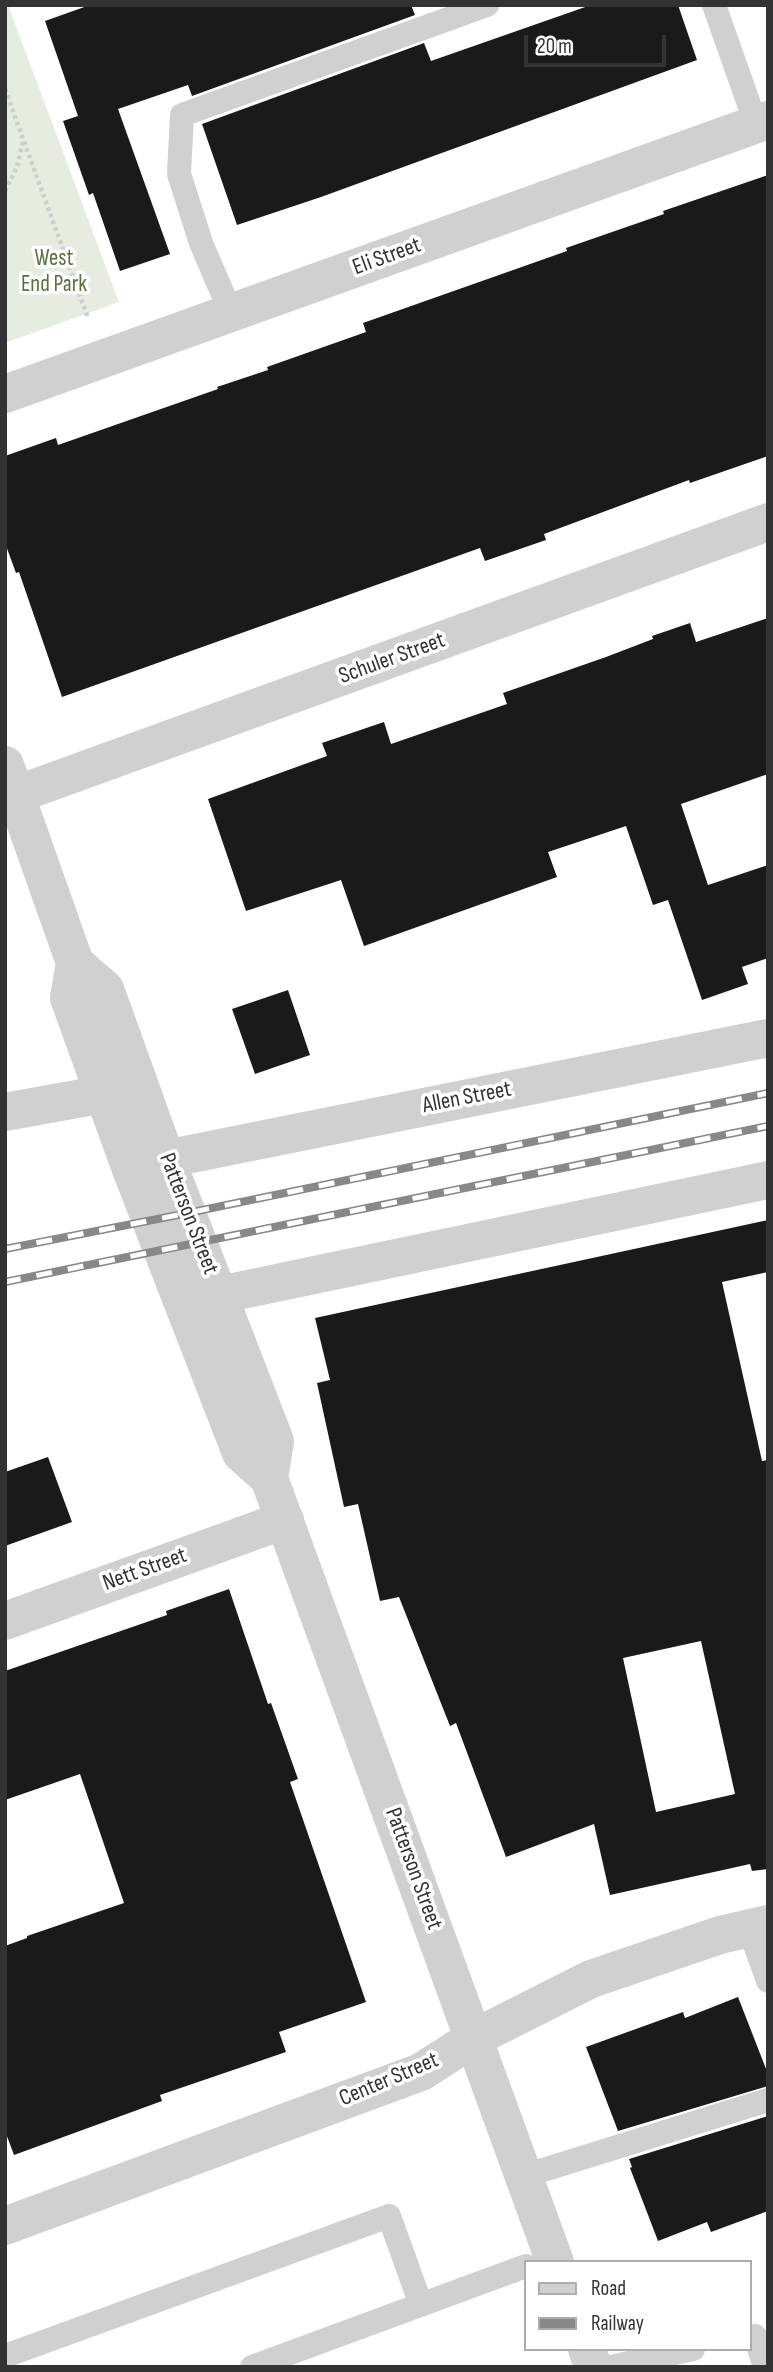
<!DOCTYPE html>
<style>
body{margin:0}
#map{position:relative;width:773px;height:2372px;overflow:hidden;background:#fff;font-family:"Sofia Sans Condensed",sans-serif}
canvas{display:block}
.frame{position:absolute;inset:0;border:7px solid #333;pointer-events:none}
.legend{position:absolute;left:524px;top:2260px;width:228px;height:91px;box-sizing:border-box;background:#fff;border:2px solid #adadad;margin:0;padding:9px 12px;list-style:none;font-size:21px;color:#333}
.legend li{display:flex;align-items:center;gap:14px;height:35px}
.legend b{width:35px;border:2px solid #adadad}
.scale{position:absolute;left:524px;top:35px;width:142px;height:32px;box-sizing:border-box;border:4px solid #333;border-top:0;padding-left:9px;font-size:21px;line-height:24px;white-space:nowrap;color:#333;-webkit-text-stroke:5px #fff;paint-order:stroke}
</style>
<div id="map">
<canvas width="773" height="2372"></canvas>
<div class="frame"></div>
<ul class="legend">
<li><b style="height:9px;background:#d0d0d0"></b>Road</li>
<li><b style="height:9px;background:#888"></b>Railway</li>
</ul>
<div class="scale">20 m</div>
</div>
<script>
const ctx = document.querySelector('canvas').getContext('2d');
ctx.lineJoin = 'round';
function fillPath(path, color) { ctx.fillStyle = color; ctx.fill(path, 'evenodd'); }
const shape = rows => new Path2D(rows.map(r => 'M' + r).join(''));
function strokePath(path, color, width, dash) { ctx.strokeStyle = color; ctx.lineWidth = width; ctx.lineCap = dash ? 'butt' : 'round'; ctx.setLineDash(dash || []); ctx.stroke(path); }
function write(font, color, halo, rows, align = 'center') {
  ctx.font = font + ' "Sofia Sans Condensed",sans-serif'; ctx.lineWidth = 7; ctx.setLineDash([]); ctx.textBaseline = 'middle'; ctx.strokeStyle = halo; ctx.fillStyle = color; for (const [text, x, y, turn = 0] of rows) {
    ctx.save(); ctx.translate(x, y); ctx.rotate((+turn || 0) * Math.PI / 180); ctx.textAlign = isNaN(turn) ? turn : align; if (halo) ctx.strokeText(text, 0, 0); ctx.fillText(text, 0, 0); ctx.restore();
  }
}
fillPath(shape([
 [5,5,8,5,119,302,5,343]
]), '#e6ecdf');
fillPath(shape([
 [90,5,411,5,415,15,192,96,188,85,118,109,170,254,120,271,93,193,89,195,63,121,78,116,45,21],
 [591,5,678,5,697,60,321,197,237,225,202,124,424,43,431,61],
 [768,175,768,456,690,483,689,480,544,534,546,540,485,561,480,548,62,697,19,572,16,573,5,543,5,456,56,438,58,445,218,389,217,387,268,370,267,367,366,332,363,323,567,251,566,248,664,214,663,211],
 [768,618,768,774,681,804,708,885,768,865,768,958,742,967,748,984,702,1000,668,900,653,905,626,826,548,852,557,877,364,946,341,880,246,911,208,799,327,756,322,743,384,722,391,744,507,704,503,693,606,657,653,639,652,636,690,623,696,642],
 [288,990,310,1055,255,1074,232,1009],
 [768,1220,768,1272,722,1282,762,1461,768,1460,768,1869,752,1871,750,1864,610,1895,594,1824,506,1857,456,1723,450,1726,399,1597,380,1601,358,1504,344,1507,317,1383,330,1380,315,1318],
 [701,1641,735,1794,656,1812,623,1658],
 [48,1457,72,1522,5,1546,5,1472],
 [229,1589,268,1704,271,1703,298,1779,290,1782,366,2002,279,2032,286,2052,160,2095,162,2101,14,2155,5,2131,5,1946,27,1938,27,1936,124,1903,80,1774,5,1800,5,1671,167,1615,166,1611],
 [738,1997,768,2074,768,2086,618,2131,586,2047,683,2012,685,2018],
 [768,2116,768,2211,711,2232,707,2222,658,2241,630,2168,632,2167,629,2159]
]), '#1a1a1a');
strokePath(shape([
 [5,89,88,318],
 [5,191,17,167,23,142]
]), '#cdcdcd', 4.5, [3.5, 3.5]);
strokePath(shape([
 [714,5,756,124],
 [231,313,201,243,179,174,182,115,487,5],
 [749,1928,768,1981],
 [524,2176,768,2100],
 [755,2336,765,2367],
 [5,2356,389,2216,421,2305],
 [252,2367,526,2266],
 [611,2367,693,2349]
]), '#d0d0d0', 24);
strokePath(shape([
 [5,394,768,120],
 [15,795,768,522],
 [5,1112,104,1094],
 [166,1159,768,1038],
 [219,1295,768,1180],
 [5,1621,285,1520]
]), '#d0d0d0', 38);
strokePath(shape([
 [5,765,75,963,105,989,166,1159,275,1441,269,1478],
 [75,963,69,998,132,1172,241,1453,269,1478,555,2262],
 [5,2226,421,2072,474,2038,591,1979,720,1935,768,1924],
 [587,2349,593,2367]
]), '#d0d0d0', 38);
const rail = shape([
 [5,1249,188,1213,768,1093],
 [5,1282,768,1126]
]);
strokePath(rail, '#888', 8);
strokePath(rail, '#fff', 5, [16]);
write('23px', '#333', '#fff', [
 ["Eli Street",387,257,-20],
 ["Schuler Street",392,659,-20],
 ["Allen Street",467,1098,-11],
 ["Patterson Street",188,1214,69],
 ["Nett Street",145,1570,-20],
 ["Patterson Street",413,1869,70],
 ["Center Street",389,2080,-23]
]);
write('23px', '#56703f', '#fff', [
 ["West",54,259],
 ["End Park",54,285]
]);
</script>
